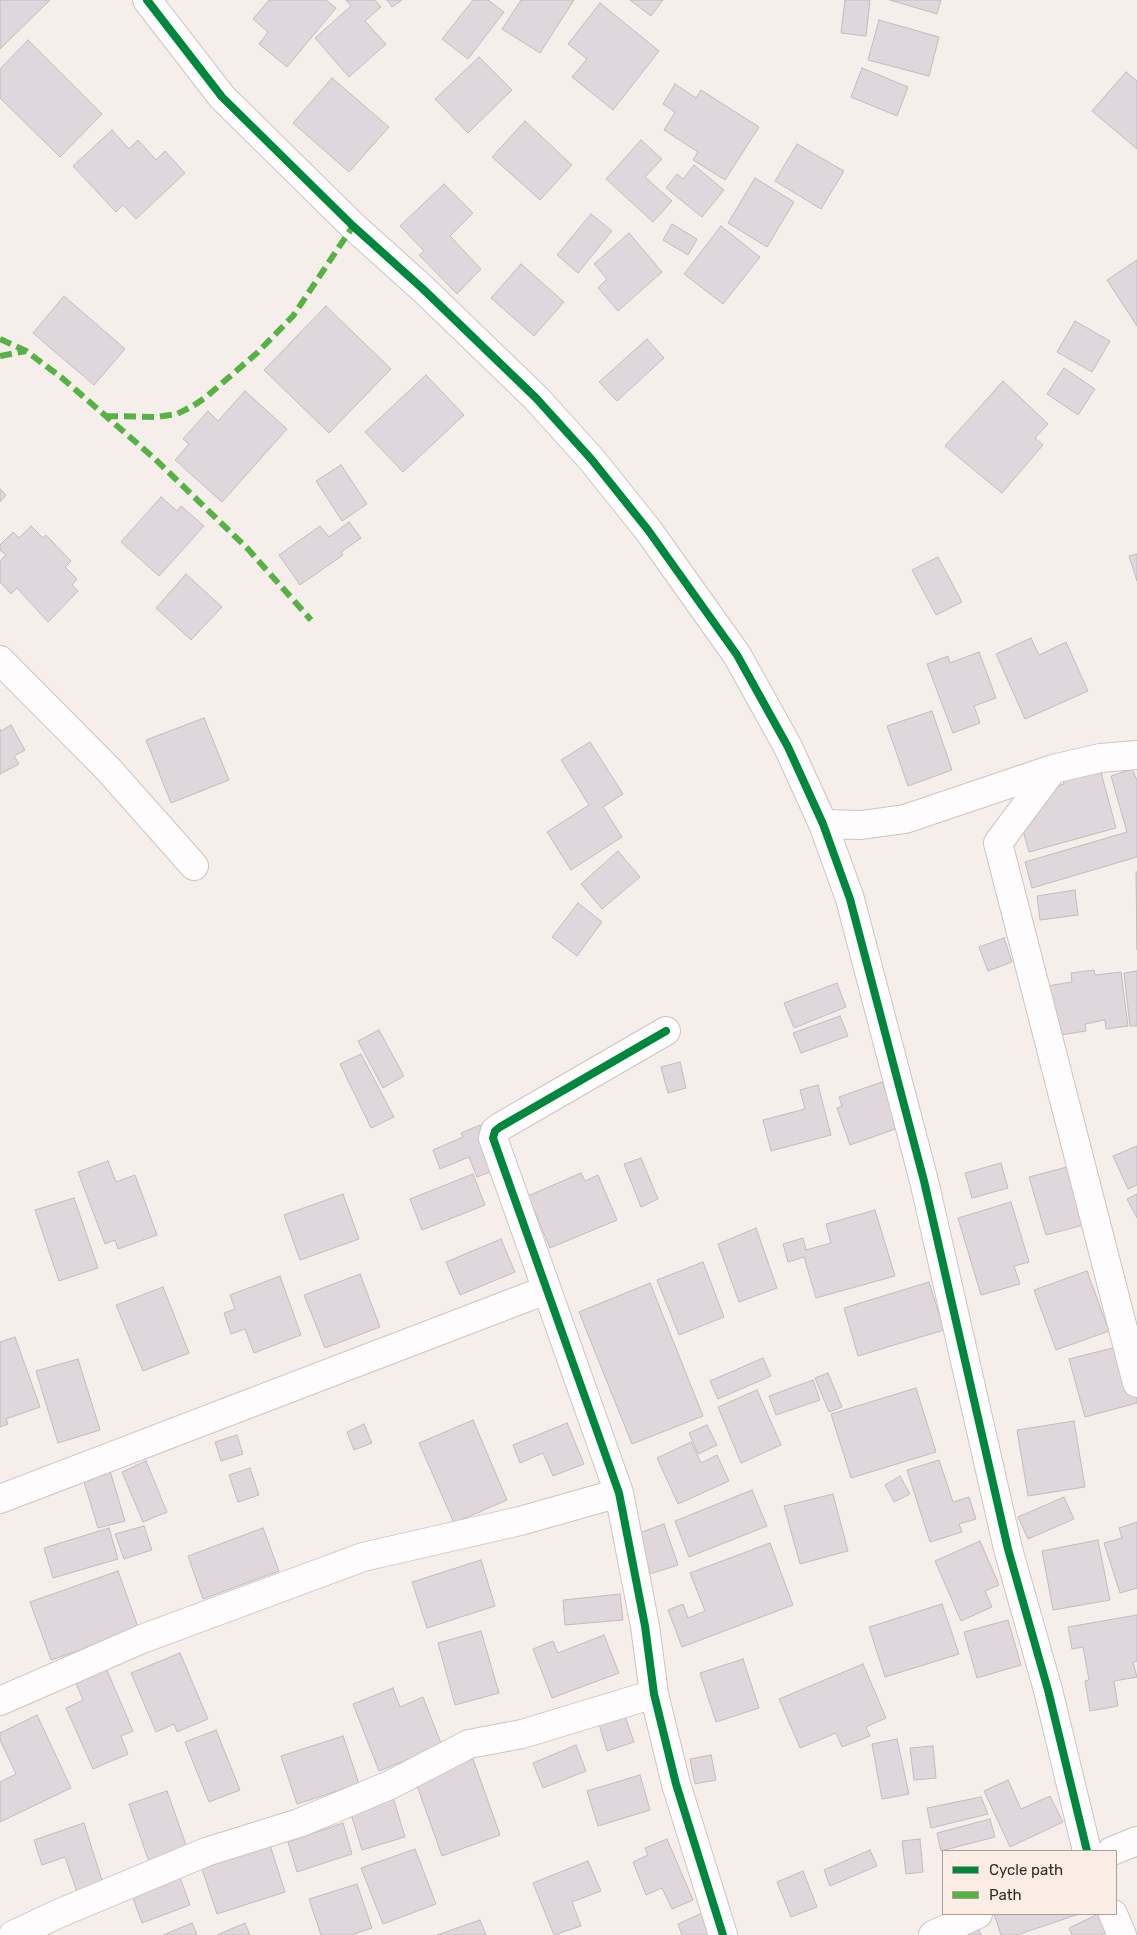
<!DOCTYPE html>
<style>
body{margin:0}
#map{position:relative;width:1137px;height:1935px;overflow:hidden;background:#f6eeea;font-family:Rubik,sans-serif}
canvas{display:block}
.legend{position:absolute;left:942px;top:1850px;width:175px;height:65px;box-sizing:border-box;background:#fcede4;border:1px solid #aba099;margin:0;padding:6px 9px;list-style:none;font-size:15px;color:#312c28}
.legend li{display:flex;align-items:center;gap:10px;height:25px}
.legend b{width:25px;border:1px solid #aba099}
</style>
<div id="map">
<canvas width="1137" height="1935"></canvas>
<ul class="legend">
<li><b style="height:6px;background:#00873e"></b>Cycle path</li>
<li><b style="height:6px;background:#56b245"></b>Path</li>
</ul>
</div>
<script>
const ctx = document.querySelector('canvas').getContext('2d');
ctx.lineJoin = 'round';
function fillPath(path, color) { ctx.fillStyle = color; ctx.fill(path, 'evenodd'); }
const shape = rows => new Path2D(rows.map(r => 'M' + r).join(''));
function strokePath(path, color, width, dash) { ctx.strokeStyle = color; ctx.lineWidth = width; ctx.lineCap = dash ? 'butt' : 'round'; ctx.setLineDash(dash || []); ctx.stroke(path); }
const building = shape([
 [0,0,50,0,0,49,0,0],
 [269,0,326,0,336,8,287,67,259,44,268,32,253,19,269,0],
 [346,0,375,0,381,7,365,21,386,44,349,77,315,38,351,6,346,0],
 [387,0,402,0,392,7,387,0],
 [473,0,488,0,504,12,468,59,442,39,473,0],
 [521,0,574,0,540,53,502,29,521,0],
 [630,0,663,0,651,16,630,0],
 [845,0,870,0,866,36,841,33,845,0],
 [890,0,941,0,937,14,890,0],
 [600,3,659,51,613,110,572,77,587,59,568,44,600,3],
 [879,20,939,37,929,76,868,60,879,20],
 [28,40,102,114,60,157,0,98,0,69,28,40],
 [479,57,512,90,468,133,435,99,479,57],
 [862,68,908,87,897,116,851,97,862,68],
 [1126,72,1137,81,1137,149,1092,111,1126,72],
 [332,78,389,127,349,172,293,123,332,78],
 [675,84,696,98,701,90,759,127,725,180,693,160,698,152,664,130,675,112,663,104,675,84],
 [525,121,572,165,540,200,492,157,525,121],
 [112,130,129,149,138,140,156,160,165,151,185,173,136,219,123,205,116,212,73,166,112,130],
 [641,140,662,159,645,177,672,201,653,222,606,179,641,140],
 [797,144,844,171,821,209,775,181,797,144],
 [694,165,724,190,702,217,666,188,677,174,683,179,694,165],
 [755,178,794,202,767,247,728,223,755,178],
 [444,184,473,213,450,236,481,269,457,294,419,255,424,251,400,226,444,184],
 [591,214,612,231,578,273,557,255,591,214],
 [672,224,697,239,688,255,663,240,672,224],
 [721,226,760,257,723,304,684,274,721,226],
 [629,233,662,272,618,311,598,288,607,279,594,264,629,233],
 [1137,260,1137,326,1107,280,1137,260],
 [521,264,564,302,534,336,491,298,521,264],
 [64,296,125,349,94,385,33,333,64,296],
 [326,306,391,369,329,433,264,370,326,306],
 [1075,321,1110,341,1092,372,1057,352,1075,321],
 [647,339,664,358,617,401,599,382,647,339],
 [1064,368,1095,389,1078,415,1047,394,1064,368],
 [426,375,464,415,403,472,365,432,426,375],
 [1003,381,1048,424,1035,438,1043,445,1002,493,945,446,1003,381],
 [245,391,287,429,222,502,175,460,189,444,183,439,208,411,218,421,245,391],
 [341,465,367,504,342,521,316,481,341,465],
 [0,489,6,495,0,502,0,489],
 [161,497,177,511,181,506,204,526,159,576,121,542,161,497],
 [349,522,361,538,341,552,343,555,300,585,279,555,320,526,329,537,349,522],
 [31,526,43,538,46,535,71,561,65,567,77,579,72,585,78,591,48,622,17,588,11,594,0,582,0,561,6,555,0,550,0,545,13,532,19,538,31,526],
 [1137,554,1137,581,1129,556,1137,554],
 [938,557,962,602,936,615,912,570,938,557],
 [186,574,222,607,191,640,156,608,186,574],
 [1031,638,1039,655,1066,642,1088,691,1025,719,996,654,1031,638],
 [979,652,996,698,974,706,980,723,953,733,927,664,948,656,950,663,979,652],
 [932,711,952,770,908,786,887,726,932,711],
 [204,718,229,780,171,803,146,740,204,718],
 [11,725,25,750,14,756,19,764,0,774,0,729,1,731,11,725],
 [590,742,623,794,603,807,622,837,571,870,547,832,589,805,561,760,590,742],
 [1099,765,1116,828,1029,852,1014,798,1064,784,1061,775,1099,765],
 [1132,769,1137,780,1137,857,1032,888,1025,862,1127,832,1111,776,1132,769],
 [618,851,640,877,602,909,581,884,618,851],
 [1136,872,1137,872,1137,950,1136,872],
 [1075,890,1078,915,1040,920,1037,896,1075,890],
 [578,903,602,922,577,956,552,937,578,903],
 [1004,938,1012,962,988,971,979,947,1004,938],
 [1094,970,1095,975,1121,972,1128,1026,1106,1029,1105,1020,1085,1024,1086,1031,1054,1036,1047,986,1072,982,1071,973,1094,970],
 [1137,971,1137,1026,1130,1026,1124,973,1137,971],
 [837,983,846,1007,794,1028,784,1003,837,983],
 [840,1016,848,1036,801,1053,793,1033,840,1016],
 [379,1030,404,1076,383,1088,358,1041,379,1030],
 [361,1054,394,1117,371,1128,340,1064,361,1054],
 [680,1062,686,1088,668,1093,661,1067,680,1062],
 [882,1082,886,1092,888,1091,901,1127,850,1145,837,1108,842,1106,839,1097,882,1082],
 [818,1085,831,1135,771,1151,763,1120,805,1109,800,1090,818,1085],
 [480,1125,498,1169,477,1177,469,1157,440,1169,433,1150,463,1137,461,1133,480,1125],
 [1137,1146,1137,1185,1128,1189,1113,1156,1137,1146],
 [641,1158,658,1199,641,1207,624,1164,641,1158],
 [108,1161,116,1182,135,1175,157,1235,118,1249,115,1240,105,1244,78,1172,108,1161],
 [1001,1163,1008,1188,972,1198,965,1173,1001,1163],
 [1082,1163,1099,1221,1046,1235,1029,1177,1082,1163],
 [581,1173,585,1181,598,1175,617,1220,550,1248,528,1196,581,1173],
 [473,1174,485,1205,422,1230,410,1199,473,1174],
 [343,1194,359,1239,300,1260,284,1215,343,1194],
 [1137,1194,1137,1218,1127,1199,1137,1194],
 [74,1198,98,1268,59,1281,35,1210,74,1198],
 [1011,1202,1029,1262,1014,1266,1020,1284,981,1295,958,1218,1011,1202],
 [875,1210,895,1276,816,1298,804,1257,788,1262,783,1244,803,1238,806,1250,831,1243,826,1224,875,1210],
 [756,1228,777,1288,739,1302,718,1244,756,1228],
 [501,1239,515,1272,460,1295,446,1262,501,1239],
 [703,1262,724,1317,679,1335,657,1280,703,1262],
 [1087,1271,1109,1331,1056,1350,1034,1290,1087,1271],
 [360,1274,380,1327,325,1348,304,1295,360,1274],
 [280,1276,301,1335,254,1353,245,1329,231,1334,224,1313,235,1309,230,1295,280,1276],
 [929,1282,944,1330,858,1356,844,1308,929,1282],
 [650,1283,703,1416,632,1444,579,1312,650,1283],
 [163,1287,189,1353,143,1371,116,1305,163,1287],
 [15,1337,40,1407,6,1419,8,1424,0,1427,0,1342,15,1337],
 [1125,1345,1137,1391,1137,1403,1085,1417,1069,1359,1125,1345],
 [763,1358,771,1376,718,1399,710,1381,763,1358],
 [78,1359,100,1430,58,1443,36,1371,78,1359],
 [828,1373,842,1407,829,1412,815,1378,828,1373],
 [813,1380,820,1400,776,1415,769,1396,813,1380],
 [916,1388,936,1452,851,1478,831,1414,916,1388],
 [757,1390,781,1445,741,1463,718,1407,757,1390],
 [473,1420,507,1500,454,1523,419,1443,473,1420],
 [1074,1421,1085,1487,1028,1496,1017,1430,1074,1421],
 [567,1423,584,1464,553,1476,543,1453,520,1463,513,1445,567,1423],
 [364,1424,372,1443,354,1450,347,1432,364,1424],
 [707,1425,717,1445,698,1454,689,1433,707,1425],
 [237,1435,243,1454,221,1461,215,1442,237,1435],
 [691,1442,701,1463,717,1455,729,1481,678,1504,657,1458,691,1442],
 [939,1460,953,1502,969,1497,976,1519,959,1524,962,1532,930,1542,907,1470,939,1460],
 [146,1461,167,1512,143,1522,122,1472,146,1461],
 [108,1464,125,1521,98,1528,81,1472,108,1464],
 [250,1468,259,1495,238,1502,229,1475,250,1468],
 [900,1476,910,1494,894,1502,885,1485,900,1476],
 [752,1490,767,1526,689,1557,675,1521,752,1490],
 [833,1494,848,1551,800,1564,784,1506,833,1494],
 [1064,1497,1074,1519,1028,1539,1018,1517,1064,1497],
 [1137,1522,1137,1588,1120,1593,1104,1543,1122,1538,1119,1528,1137,1522],
 [664,1524,678,1565,650,1574,636,1534,664,1524],
 [144,1526,152,1550,124,1559,115,1534,144,1526],
 [109,1528,118,1559,53,1578,44,1548,109,1528],
 [263,1528,279,1571,203,1599,188,1556,263,1528],
 [1098,1540,1110,1600,1053,1610,1042,1551,1098,1540],
 [980,1541,999,1585,985,1591,992,1607,961,1621,935,1561,980,1541],
 [770,1543,793,1605,682,1647,668,1610,683,1604,688,1618,705,1611,690,1573,770,1543],
 [481,1560,495,1606,427,1628,412,1582,481,1560],
 [118,1571,139,1630,51,1660,30,1602,118,1571],
 [620,1594,623,1620,565,1625,563,1600,620,1594],
 [942,1604,959,1654,885,1677,869,1627,942,1604],
 [1137,1615,1137,1661,1133,1662,1137,1677,1114,1681,1118,1706,1090,1711,1085,1681,1089,1680,1083,1647,1072,1649,1068,1627,1137,1615],
 [1008,1620,1021,1665,977,1678,964,1632,1008,1620],
 [481,1631,499,1693,455,1705,438,1643,481,1631],
 [604,1635,619,1673,552,1698,533,1649,553,1641,558,1653,604,1635],
 [180,1653,208,1719,177,1732,174,1724,156,1732,131,1673,180,1653],
 [743,1659,759,1708,716,1722,700,1673,743,1659],
 [863,1664,886,1718,866,1727,870,1736,842,1747,836,1733,800,1748,779,1699,863,1664],
 [106,1668,133,1731,121,1736,128,1754,93,1769,66,1708,83,1700,75,1681,106,1668],
 [393,1688,400,1707,423,1697,442,1746,379,1771,353,1704,393,1688],
 [624,1713,634,1742,607,1751,598,1721,624,1713],
 [37,1715,71,1788,0,1822,0,1782,16,1774,0,1740,0,1733,37,1715],
 [216,1730,240,1790,209,1802,185,1742,216,1730],
 [343,1736,359,1784,297,1804,281,1756,343,1736],
 [897,1739,909,1794,882,1799,872,1744,897,1739],
 [576,1745,586,1771,543,1788,533,1763,576,1745],
 [933,1746,936,1778,914,1780,910,1748,933,1746],
 [711,1755,716,1780,695,1784,690,1759,711,1755],
 [473,1759,500,1835,442,1856,415,1780,473,1759],
 [640,1775,650,1810,598,1826,587,1791,640,1775],
 [1008,1780,1021,1809,1050,1796,1063,1822,1010,1847,984,1791,1008,1780],
 [167,1791,187,1848,149,1862,129,1804,167,1791],
 [393,1797,405,1837,362,1850,350,1811,393,1797],
 [981,1797,988,1814,931,1828,927,1808,981,1797],
 [990,1819,995,1837,941,1851,937,1833,990,1819],
 [84,1823,105,1890,79,1898,65,1857,42,1865,34,1840,84,1823],
 [343,1823,352,1854,297,1872,288,1842,343,1823],
 [667,1839,693,1900,672,1909,662,1888,646,1895,633,1862,648,1855,645,1848,667,1839],
 [920,1839,923,1872,906,1874,902,1841,920,1839],
 [269,1842,285,1892,217,1914,200,1863,269,1842],
 [415,1849,436,1904,383,1924,361,1868,415,1849],
 [870,1850,877,1866,830,1886,824,1870,870,1850],
 [588,1861,601,1891,572,1902,581,1926,554,1935,533,1883,588,1861],
 [803,1871,817,1907,791,1917,777,1882,803,1871],
 [178,1872,190,1905,142,1923,130,1890,178,1872],
 [357,1884,372,1928,351,1935,321,1935,309,1899,357,1884],
 [702,1913,710,1933,708,1933,709,1935,682,1935,678,1924,702,1913],
 [994,1914,1079,1914,1017,1935,1001,1935,994,1914],
 [1098,1914,1107,1932,1101,1935,1072,1935,1069,1928,1098,1914],
 [480,1920,486,1935,437,1935,480,1920],
 [192,1923,197,1935,163,1935,192,1923],
 [245,1923,250,1935,217,1935,245,1923],
 [979,1930,981,1935,964,1935,979,1930]
]);
fillPath(building, '#dfd7dc');
strokePath(building, '#c1bcbc', 1);
const street = shape([
 [147,0,222,97,353,226,423,289,536,398,592,460,648,530,737,655,788,747,823,824,850,899,924,1181,1008,1549,1048,1690,1087,1851],
 [0,660,108,769,194,866],
 [1053,769,998,843,1137,1383],
 [823,824,861,825,905,819,1053,769,1100,758,1137,755],
 [666,1031,500,1127,495,1131,493,1138,619,1493,645,1626,654,1694,676,1784,723,1935],
 [0,1499,546,1290],
 [0,1701,142,1639,363,1557,520,1521,619,1493],
 [1112,1851,1137,1841],
 [1113,1914,1122,1935],
 [13,1935,60,1913,206,1852,299,1823,390,1785,469,1744,522,1734,654,1694],
 [933,1935,978,1914]
]);
strokePath(street, '#ccc5c1', 30);
strokePath(street, '#fefcfc', 28);
strokePath(shape([
 [0,339,26,351,62,378,154,458,248,549,311,620],
 [0,356,26,351],
 [106,416,157,417,177,414,193,406,206,397,257,353,293,316,353,226]
]), '#56b245', 6, [12, 6]);
strokePath(shape([
 [147,0,222,97,353,226,423,289,536,398,592,460,648,530,737,655,788,747,823,824,850,899,924,1181,1008,1549,1048,1690,1087,1851],
 [666,1031,500,1127,495,1131,493,1138,619,1493,645,1626,654,1694,676,1784,723,1935]
]), '#00873e', 8);
</script>
